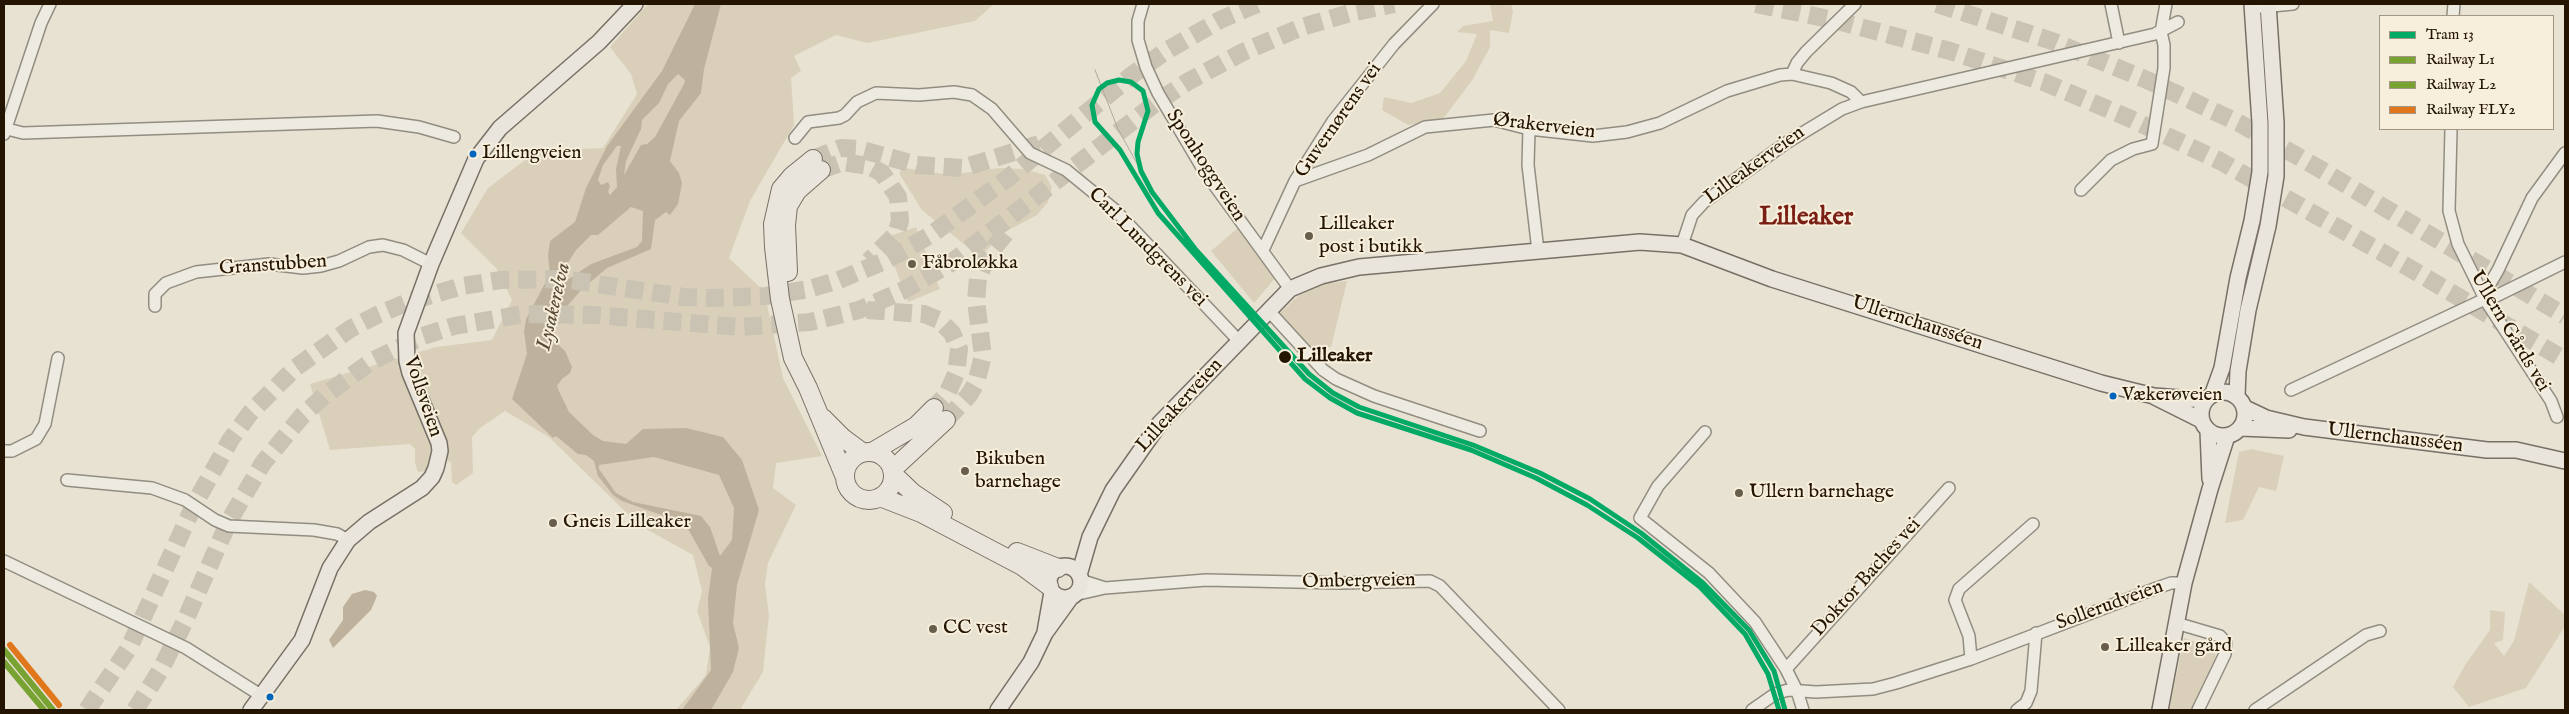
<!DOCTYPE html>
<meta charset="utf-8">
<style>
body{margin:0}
#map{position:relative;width:2569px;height:714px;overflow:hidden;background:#e8e2d2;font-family:"IM FELL English",serif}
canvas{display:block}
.frame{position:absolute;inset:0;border:5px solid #231502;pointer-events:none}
.legend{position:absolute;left:2379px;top:15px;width:175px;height:115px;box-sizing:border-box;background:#f7eedb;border:1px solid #a29784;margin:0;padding:6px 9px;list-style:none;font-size:15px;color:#231502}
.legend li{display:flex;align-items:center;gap:10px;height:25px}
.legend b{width:25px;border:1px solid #a29784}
</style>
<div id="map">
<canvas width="2569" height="714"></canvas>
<div class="frame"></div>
<ul class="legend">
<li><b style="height:6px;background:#02aa66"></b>Tram 13</li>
<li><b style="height:6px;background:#78a333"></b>Railway L1</li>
<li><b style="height:6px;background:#78a333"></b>Railway L2</li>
<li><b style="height:6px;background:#e0771d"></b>Railway FLY2</li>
</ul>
</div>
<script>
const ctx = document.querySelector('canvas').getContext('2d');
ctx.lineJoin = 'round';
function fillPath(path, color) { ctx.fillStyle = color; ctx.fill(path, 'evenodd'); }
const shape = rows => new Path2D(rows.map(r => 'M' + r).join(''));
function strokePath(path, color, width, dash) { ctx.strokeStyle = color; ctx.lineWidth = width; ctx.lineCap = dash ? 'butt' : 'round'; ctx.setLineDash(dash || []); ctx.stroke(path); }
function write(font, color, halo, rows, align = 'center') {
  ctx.font = font + ' "IM FELL English",serif'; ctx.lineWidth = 4; ctx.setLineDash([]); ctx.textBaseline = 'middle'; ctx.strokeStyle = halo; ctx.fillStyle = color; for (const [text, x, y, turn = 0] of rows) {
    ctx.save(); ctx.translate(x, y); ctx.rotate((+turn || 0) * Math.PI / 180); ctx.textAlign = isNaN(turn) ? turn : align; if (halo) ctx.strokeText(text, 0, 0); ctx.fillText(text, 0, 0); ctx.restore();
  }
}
fillPath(shape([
 [648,4,994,4,975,21,867,43,836,35,794,56,801,71,791,78,794,125,750,201,729,258,764,291,783,378,822,456,776,463,773,488,796,505,768,563,765,584,769,615,763,672,740,710,676,710,706,675,710,647,697,611,702,591,693,555,639,525,549,437,505,411,480,428,472,437,473,473,456,485,452,482,451,462,436,456,427,471,418,472,415,463,415,449,410,444,330,450,310,384,436,347,492,340,512,300,496,268,461,233,488,188,537,151,603,148,637,94,631,74,610,47],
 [1490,4,1511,4,1513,11,1509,33,1490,30,1490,47,1473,79,1443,119,1408,125,1382,110,1384,97,1411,103,1440,93,1466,61,1477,34,1457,32,1463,26,1493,21],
 [904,168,950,175,999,168,1024,169,1045,175,1052,187,1048,202,1037,215,1005,232,984,253,977,255,922,210,900,175,900,171],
 [916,227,940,289,908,302,884,238],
 [1238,228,1277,276,1254,303,1211,251],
 [1347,281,1331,347,1310,348,1279,314,1298,296,1322,284],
 [2251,449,2284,456,2276,491,2259,487,2243,520,2225,523,2239,452],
 [2529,582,2565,615,2565,626,2526,688,2469,707,2453,687,2465,665,2490,630,2490,610,2505,612,2503,640,2494,643,2504,656,2514,641],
 [2184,638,2212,648,2216,656,2192,710,2169,710]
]), '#dad0ba');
fillPath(shape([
 [695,4,721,4,704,69,701,93,679,121,670,161,679,173,682,183,678,204,670,215,666,212,655,220,651,249,607,268,582,289,563,311,555,330,556,342,565,351,572,367,570,373,562,379,557,386,559,391,569,412,593,435,603,441,626,444,643,429,686,428,723,437,742,460,759,510,737,585,733,623,739,648,733,672,711,710,682,710,711,670,708,599,712,568,709,566,688,529,675,520,622,501,613,495,598,476,594,461,586,455,578,454,556,436,553,438,512,399,527,354,524,331,526,319,550,274,548,256,550,241,575,222,586,188,607,146,662,71],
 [678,74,685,80,684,84,655,137,647,144,641,145,624,175,626,161,641,129,642,120,659,103,668,84],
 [617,146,621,146,616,169,617,187,610,195,608,192,610,186,608,182,601,185,598,180,603,165],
 [631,207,643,211,642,241,637,247,591,264,569,279,564,279,563,277,569,261,576,250,591,235,598,235],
 [654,457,719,475,734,508,732,540,720,556,710,527,701,516,633,502,616,493,599,469,599,465],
 [365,590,374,592,377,596,371,610,333,648,329,640,343,620,343,607,352,594]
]), '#beb29c');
strokePath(shape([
 [1756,4,1834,20,1950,51,2046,83,2131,119,2220,161,2406,266,2565,360],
 [1937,4,2052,41,2147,80,2239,123,2320,169,2565,316],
 [813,159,841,148,859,149,917,165,963,168,1042,143],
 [821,170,843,162,869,166,882,173,898,197,900,221,896,234,869,261],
 [867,310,924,314,939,320,952,333,959,349,956,374,947,394,934,408],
 [946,420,969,395,976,383,983,356,976,301,978,278,988,255,1011,227],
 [87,710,129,648,195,503,231,439,251,412,295,368,350,329,377,315,408,302,462,286,501,280,563,279,684,297,709,298,766,296,809,289,839,280,887,260,932,234,1008,178,1132,75,1166,51,1220,20,1257,4],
 [135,710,160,671,184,623,229,521,263,463,302,416,324,396,372,361,423,336,454,326,524,314,595,315,740,327,810,322,859,310,904,290,951,263,1157,102,1189,81,1243,52,1302,27,1350,13,1394,4]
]), '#cac3b3', 18, [18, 9]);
const minor = shape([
 [1143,4,1138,21,1138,40,1146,67,1158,93,1204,171,1290,289],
 [2111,4,2119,43],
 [2261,7,2293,4],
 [2453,16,2454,4],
 [1792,74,1797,63,1806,52,1855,4],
 [7,129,23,133,377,121,419,127,454,137],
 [1529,129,1528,165,1538,251],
 [2451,129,2449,211,2458,244,2486,301,2551,401,2557,417],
 [4,134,41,23,50,4],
 [795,138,808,122,839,118,845,115,857,102,876,93,919,95,954,92,972,95,992,109,1030,153,1066,170,1115,210,1239,341],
 [1295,181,1368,155,1425,127,1494,120,1529,129,1593,136,1627,132,1660,123,1727,91,1780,75,1792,74,1831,83,1851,92,1861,102],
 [2081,190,2111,160,2133,149,2152,144,2164,68,2164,45,2161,32,2166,4],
 [1682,245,1692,215,1704,202,1786,143,1842,109,1861,102,2155,34,2178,22],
 [1263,250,1295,181,1333,121,1394,44,1433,4],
 [2483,296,2498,270,2532,198,2565,153],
 [2486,301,2565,262],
 [155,306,155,294,166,283,196,272,269,264,303,268,321,266,339,261,369,247,383,245,403,250,431,264],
 [1268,310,1323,370,1336,379,1374,396,1480,431],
 [2291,390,2485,299],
 [1705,432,1658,486,1640,518,1709,573,1755,622,1786,669,1797,691,1803,710],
 [4,451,12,451,36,439,45,424,58,358],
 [67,480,152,488,185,500,215,520,229,526,314,530,337,534,348,540],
 [4,561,186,648,262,696],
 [1080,580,1105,588],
 [1074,595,1105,588,1206,580,1340,583,1430,581,1440,586,1559,710],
 [2176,623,2220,636,2226,643,2225,654,2198,710],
 [1971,659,1969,636,1955,600,1959,589,2033,524],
 [1786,669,1949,488],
 [1752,710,1775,694,1788,690,1816,692,1873,689,1896,683,1971,659,2154,589,2171,583,2184,583],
 [2017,710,2026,703,2031,691,2036,633],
 [2255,710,2366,635,2380,631]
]);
const major = shape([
 '2201 414a22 22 0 1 1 44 0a22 22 0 1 1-44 0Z',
 [2213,393,2222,368,2238,278,2252,221,2260,172,2260,123,2252,4],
 [2237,396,2238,371,2248,310,2268,226,2276,176,2276,123,2268,4],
 [2155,397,2201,420],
 [2245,408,2266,418,2304,427,2487,450,2516,450,2565,461],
 [2241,428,2289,430],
 [2208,431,2210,479],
 '1049 582a16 16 0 1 1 32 0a16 16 0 1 1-32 0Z',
 [1079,575,1090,537,1113,490,1160,423,1290,289,1321,276,1359,267,1640,242,1682,245,1772,279,2101,383,2154,396,2205,400],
 [1045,632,1052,592],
 [251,710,302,640,330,568,348,540,369,522,422,488,432,477,436,468,440,451,439,443,410,373,407,361,406,333,431,264,476,159,500,128,599,42,635,4],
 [998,710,1031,662,1045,633,1071,597],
 [2160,710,2184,583,2210,489,2227,436]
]);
const highway = shape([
 [813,159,792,176,781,189,773,224,774,247,780,299,793,358,808,388,844,475],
 [788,272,786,225,788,206,797,191,821,170],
 [823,418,843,438,862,452],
 '845 476a24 24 0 1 1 48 0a24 24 0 1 1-48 0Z',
 [872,452,916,426,934,408],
 [892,470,946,420],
 [893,474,913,493,943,513],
 [880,497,921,513,1022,566,1049,586],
 [1017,552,1058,568]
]);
strokePath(minor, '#928d81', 14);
strokePath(major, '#767066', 18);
strokePath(highway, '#767066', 20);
strokePath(minor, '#edeae1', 11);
strokePath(major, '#eae5dc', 15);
strokePath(highway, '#eae5dc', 18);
strokePath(shape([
 [1095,70,1118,129,1145,178]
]), '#aeaaa1', 1);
strokePath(shape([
 [4,650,53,710]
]), '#78a333', 6);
strokePath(shape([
 [4,662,44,710]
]), '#78a333', 6);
strokePath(shape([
 [10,645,59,705]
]), '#e0771d', 6);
strokePath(shape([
 [1779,710,1768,674,1745,634,1700,587,1638,538,1587,505,1536,478,1471,450,1357,413,1330,398,1305,379,1158,213,1120,150,1095,122,1092,105,1099,89,1107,83,1119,80,1131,82,1143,91,1148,111,1138,142,1137,154,1141,171,1152,192,1196,250,1309,374,1333,393,1359,407,1473,445,1540,473,1590,499,1641,533,1703,583,1749,630,1774,671,1785,710]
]), '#02aa66', 5);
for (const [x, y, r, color] of [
 [473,154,4.5,"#0065bd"],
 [1309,236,5,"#685d4b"],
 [912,264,5,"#685d4b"],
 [1285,357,7,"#231502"],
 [2113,396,4.5,"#0065bd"],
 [965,471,5,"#685d4b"],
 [1739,493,5,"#685d4b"],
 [553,523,5,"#685d4b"],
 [933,629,5,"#685d4b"],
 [2105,647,5,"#685d4b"],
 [270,697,4.5,"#0065bd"]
]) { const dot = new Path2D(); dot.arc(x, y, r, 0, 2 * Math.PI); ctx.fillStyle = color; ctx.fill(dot); strokePath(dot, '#f7eedb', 2); }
write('19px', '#231502', '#f7eedb', [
 ["Lillengveien",482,154],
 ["Vækerøveien",2122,396]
], 'left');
write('20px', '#231502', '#f7eedb', [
 ["Guvernørens vei",1339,121,-55],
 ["Ørakerveien",1544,127,7],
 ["Sponhoggveien",1205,166,57],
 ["Lilleakerveien",1755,166,-36],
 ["Carl Lundgrens vei",1147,248,45],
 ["Granstubben",273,266,-4],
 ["Ullernchausséen",1917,324,18],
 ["Ullern Gårds vei",2509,332,59],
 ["Vollsveien",422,397,71],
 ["Lilleakerveien",1180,406,-48],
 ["Ullernchausséen",2395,439,7],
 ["Doktor Baches vei",1867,578,-48],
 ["Ombergveien",1359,582,-1],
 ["Sollerudveien",2110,606,-20]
]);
write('20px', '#231502', '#f7eedb', [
 ["Lilleaker",1319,225],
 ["post i butikk",1319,248],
 ["Fåbroløkka",922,264],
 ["Bikuben",975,460],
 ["barnehage",975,483],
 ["Ullern barnehage",1749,493],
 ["Gneis Lilleaker",563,523],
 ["CC vest",943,629],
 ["Lilleaker gård",2115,647]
], 'left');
write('bold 20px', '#231502', '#f7eedb', [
 ["Lilleaker",1297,357]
], 'left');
write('italic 21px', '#5a4c36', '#f7eedb', [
 ["Lysakerelva",555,307,-77]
]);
write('bold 25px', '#7a1f14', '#f7eedb', [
 ["Lilleaker",1806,219]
]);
</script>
